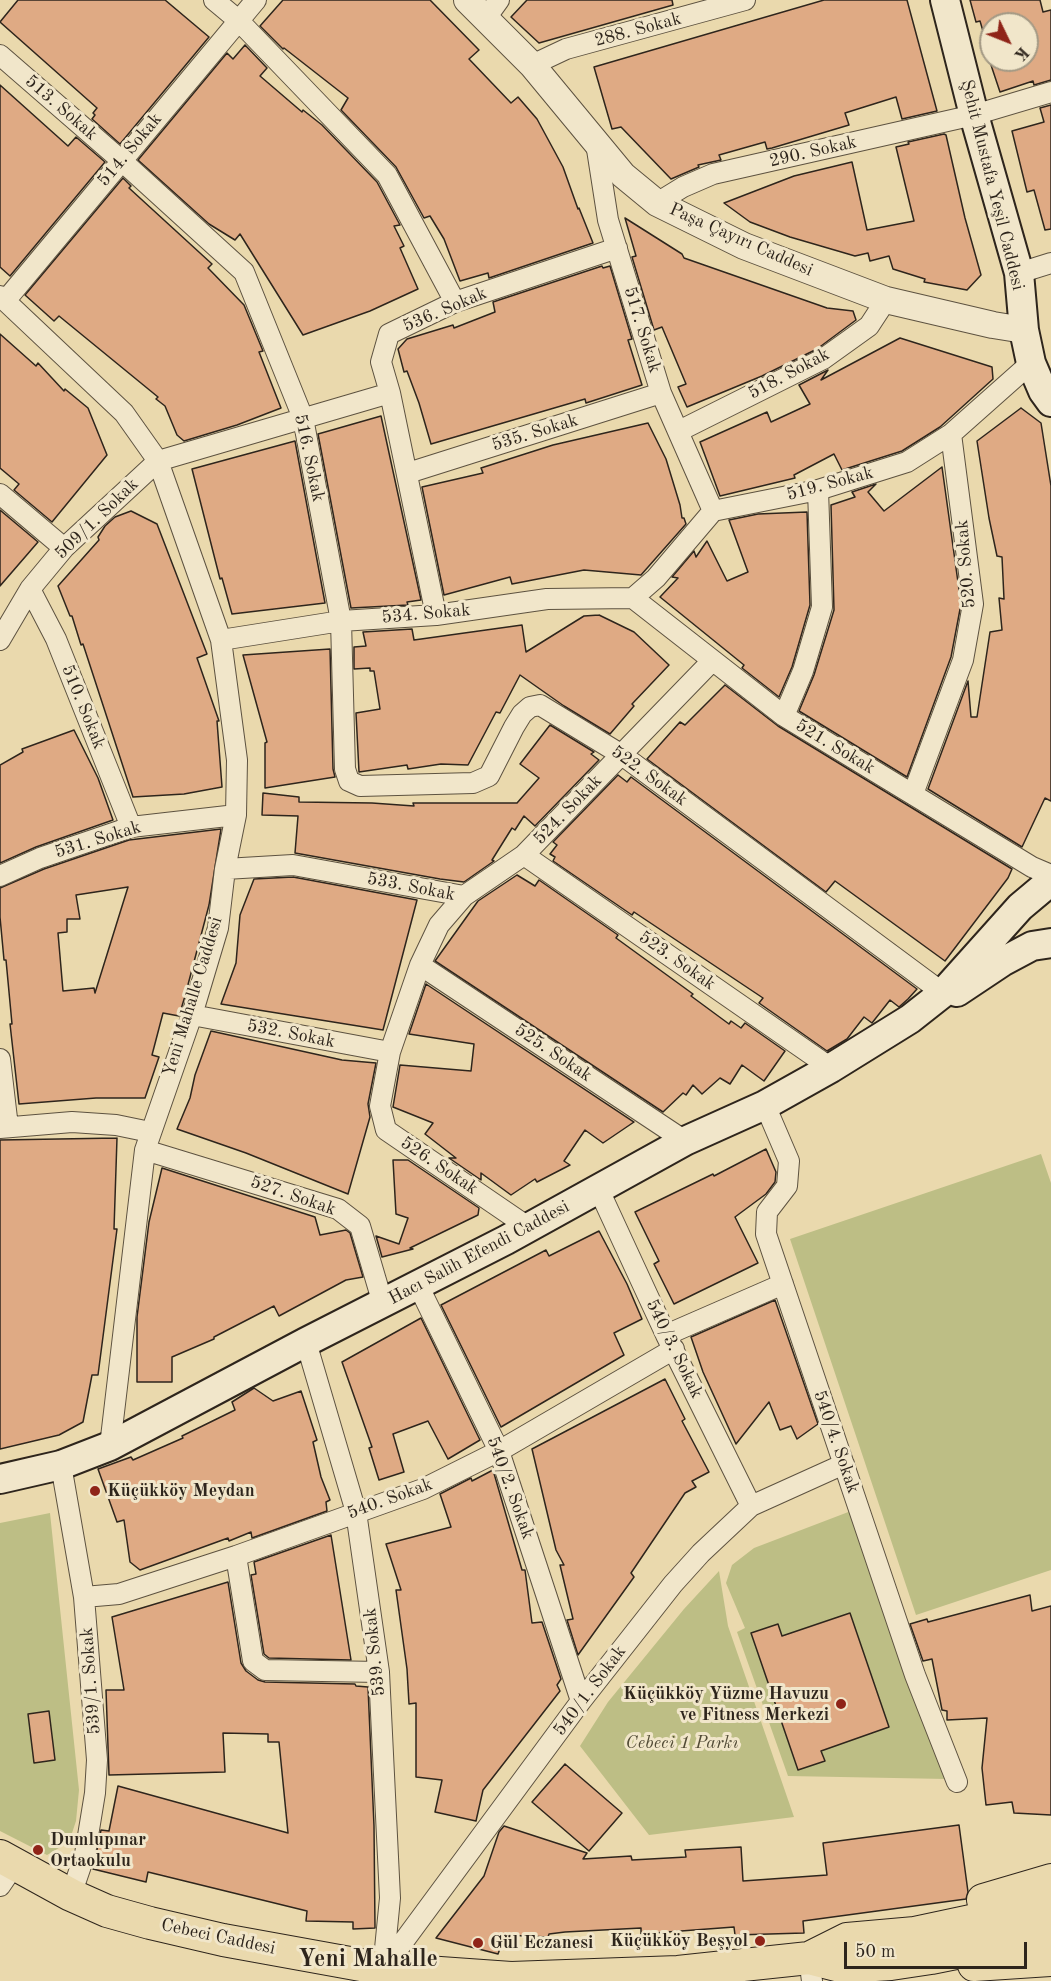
<!DOCTYPE html>
<meta charset="utf-8">
<style>
body{margin:0}
#map{position:relative;width:1051px;height:1981px;overflow:hidden;background:#ead9ad;font-family:"Old Standard TT",serif}
canvas{display:block}
.north{position:absolute;left:979px;top:12px;width:60px;height:60px;box-sizing:border-box;background:#f1e6ca;border:2px solid #a39984;border-radius:50%;rotate:133deg;font-size:16px;font-weight:700;line-height:24px;text-align:center;color:#2e251c}
.north::after{content:'';display:block;margin:auto;width:21px;height:27px;background:#8f2418;clip-path:polygon(50% 0,100% 100%,50% 72%,0 100%)}
.scale{position:absolute;left:844px;top:1942px;width:183px;height:27px;box-sizing:border-box;border:3px solid #2e251c;border-top:0;padding-left:8px;font-size:18px;line-height:21px;white-space:nowrap;color:#2e251c;-webkit-text-stroke:4px #f1e6ca;paint-order:stroke}
</style>
<div id="map">
<canvas width="1051" height="1981"></canvas>
<div class="north">K</div>
<div class="scale">50 m</div>
</div>
<script>
const ctx = document.querySelector('canvas').getContext('2d');
ctx.lineJoin = 'round';
function fillPath(path, color) { ctx.fillStyle = color; ctx.fill(path, 'evenodd'); }
const shape = rows => new Path2D(rows.map(r => 'M' + r).join(''));
function strokePath(path, color, width, dash) { ctx.strokeStyle = color; ctx.lineWidth = width; ctx.lineCap = dash ? 'butt' : 'round'; ctx.setLineDash(dash || []); ctx.stroke(path); }
function write(font, color, halo, rows, align = 'center') {
  ctx.font = font + ' "Old Standard TT",serif'; ctx.lineWidth = 6; ctx.setLineDash([]); ctx.textBaseline = 'middle'; ctx.strokeStyle = halo; ctx.fillStyle = color; for (const [text, x, y, turn = 0] of rows) {
    ctx.save(); ctx.translate(x, y); ctx.rotate((+turn || 0) * Math.PI / 180); ctx.textAlign = isNaN(turn) ? turn : align; if (halo) ctx.strokeText(text, 0, 0); ctx.fillText(text, 0, 0); ctx.restore();
  }
}
fillPath(shape([
 [1041,1154,1051,1183,1051,1570,916,1615,790,1239],
 [851,1511,947,1779,788,1776,737,1632,745,1628,726,1583,732,1565,754,1548],
 [50,1513,79,1790,76,1821,69,1842,47,1855,0,1831,0,1523],
 [719,1571,728,1626,794,1817,649,1835,580,1746,608,1702,684,1609]
]), '#bdbe85');
const building = shape([
 [18,0,165,0,209,37,120,144,92,119,95,115,93,113,97,108,0,22,18,0],
 [283,0,430,0,479,50,469,59,511,103,518,97,537,119,563,167,578,209,579,208,593,243,489,278,488,273,460,281,444,239,430,216,424,218,396,167,341,110,348,98,284,48,283,49,260,26,283,0],
 [527,0,672,0,673,5,539,43,511,17,527,0],
 [824,0,907,0,937,111,902,119,896,97,845,113,849,125,772,148,767,149,765,142,719,155,721,160,698,165,699,167,671,179,621,127,612,129,594,67,824,0],
 [970,0,1040,0,1043,12,1051,10,1051,80,1034,85,1033,81,1000,92,991,65,993,64,992,60,1027,60,1027,24,991,24,991,58,980,21,976,22,970,0],
 [245,45,267,68,260,76,302,112,303,110,322,125,377,182,400,225,394,226,404,246,400,248,418,289,370,311,303,335,240,234,235,240,209,224,138,160,227,53,233,59,245,45],
 [0,85,68,146,76,137,105,162,10,276,0,267,0,85],
 [1051,105,1051,229,1045,230,1034,190,1027,192,1012,131,1044,122,1040,108,1051,105],
 [944,134,946,135,965,218,981,275,967,290,924,282,925,279,893,269,889,256,870,261,868,253,855,256,790,237,750,222,724,203,794,176,852,162,867,230,914,221,896,147,909,144,908,142,944,134],
 [123,178,131,186,129,188,212,264,208,268,244,305,263,351,259,352,281,408,237,425,184,441,177,435,165,406,156,399,158,397,59,316,54,321,25,295,123,178],
 [625,218,682,254,684,258,827,308,853,311,856,320,817,349,762,376,687,407,678,387,686,384,662,327,654,330,632,257,636,256,625,218],
 [602,266,603,268,610,266,632,339,628,340,642,385,586,403,585,399,431,444,419,403,407,371,404,372,398,349,407,339,453,325,454,328,495,312,493,302,602,266],
 [0,334,36,366,38,363,64,391,65,389,88,408,107,455,52,522,14,490,19,484,0,468,0,334],
 [900,338,992,367,993,379,940,427,902,451,842,470,834,454,794,475,795,478,720,496,700,442,767,412,771,422,810,404,799,385,828,370,821,380,900,338],
 [1021,408,1041,423,1051,486,1051,801,1045,798,1022,847,928,789,968,681,971,717,977,717,990,632,1002,630,999,598,1004,599,1002,557,997,556,989,518,977,441,1021,408],
 [381,416,421,600,407,602,408,605,351,608,318,434,381,416],
 [648,423,666,459,680,505,682,518,684,518,686,524,641,575,584,570,512,584,510,577,444,595,422,487,483,473,481,468,553,445,648,423],
 [295,441,325,603,232,614,222,578,220,579,192,469,295,441],
 [942,467,961,604,951,657,907,777,799,711,814,675,834,610,831,505,855,497,852,492,876,484,868,492,884,511,942,467],
 [0,510,38,542,0,586,0,510],
 [131,511,157,524,207,654,197,658,219,721,217,721,222,787,184,794,133,797,83,644,81,645,72,616,70,616,58,586,99,540,98,537,105,526,115,517,131,511],
 [807,512,810,605,792,667,779,697,742,668,744,665,660,597,678,578,672,577,694,551,696,557,707,541,727,581,748,572,729,520,758,514,807,512],
 [599,615,634,632,669,665,632,704,634,706,610,734,564,706,520,675,500,713,496,712,468,765,441,764,408,769,407,765,359,772,356,713,380,709,374,671,370,671,370,668,354,669,354,647,366,646,363,632,412,629,414,640,522,625,526,652,584,616,599,615],
 [330,649,333,769,335,777,265,788,265,743,267,742,243,655,330,649],
 [725,685,778,726,1012,869,1008,878,945,961,835,881,826,892,647,759,680,722,685,725,725,685],
 [550,725,594,752,591,754,599,760,535,826,524,816,515,830,512,828,492,860,494,861,464,882,440,879,295,853,298,816,262,815,263,793,299,797,299,802,372,803,414,806,413,803,517,803,539,778,520,764,550,725],
 [74,730,98,778,113,820,36,847,0,863,0,765,23,752,22,749,74,730],
 [618,775,627,782,631,777,917,989,908,999,899,1007,890,1000,872,1023,864,1017,847,1039,827,1051,759,1003,763,998,634,912,632,915,553,861,555,857,550,854,557,845,553,842,618,775],
 [221,829,209,905,185,996,179,1016,163,1013,152,1055,159,1057,145,1098,96,1098,19,1104,10,1024,12,1024,6,960,4,960,0,917,0,888,44,869,129,840,221,829],
 [128,887,95,993,94,988,63,991,58,933,67,932,67,919,80,919,76,895,128,887],
 [517,875,535,886,539,880,618,935,616,938,693,994,691,996,729,1024,731,1021,741,1028,745,1023,785,1051,764,1081,742,1065,730,1084,720,1078,702,1094,693,1085,686,1095,683,1093,663,1112,435,961,478,901,517,875],
 [293,877,417,900,383,1030,221,1004,236,963,240,915,254,879,293,877],
 [426,984,634,1122,603,1143,585,1130,564,1161,570,1165,537,1182,535,1179,511,1195,481,1173,481,1180,449,1158,456,1158,425,1134,433,1123,393,1107,400,1065,471,1071,474,1044,409,1034,426,984],
 [211,1031,342,1060,376,1063,368,1104,370,1117,348,1194,246,1153,177,1129,190,1098,195,1075,211,1031],
 [117,1138,114,1229,117,1229,98,1375,92,1375,83,1422,59,1435,0,1449,0,1140,117,1138],
 [766,1149,776,1172,775,1182,766,1194,735,1217,758,1263,674,1304,654,1264,659,1261,635,1212,713,1174,714,1176,766,1149],
 [393,1160,408,1160,479,1208,478,1215,410,1248,413,1249,382,1257,376,1236,399,1244,408,1218,396,1214,393,1160],
 [162,1168,315,1217,320,1235,346,1230,350,1233,363,1277,346,1280,279,1316,274,1306,214,1337,214,1339,172,1357,172,1382,137,1382,137,1317,149,1222,162,1168],
 [599,1231,627,1284,642,1319,614,1333,624,1355,501,1427,441,1305,546,1250,549,1256,599,1231],
 [775,1300,818,1424,797,1439,791,1426,780,1430,769,1402,736,1444,703,1372,691,1337,775,1300],
 [421,1318,480,1440,448,1459,428,1421,393,1434,404,1472,379,1480,369,1448,372,1447,342,1362,421,1318],
 [665,1379,685,1419,682,1421,709,1472,692,1481,696,1487,685,1493,631,1573,634,1577,578,1655,567,1620,573,1619,560,1565,564,1565,556,1550,532,1449,665,1379],
 [254,1388,273,1401,301,1391,317,1440,313,1442,321,1477,330,1500,326,1502,327,1511,252,1538,251,1532,229,1541,228,1538,140,1570,130,1562,124,1520,117,1522,98,1469,131,1457,133,1460,183,1438,182,1436,235,1410,232,1402,254,1388],
 [493,1470,522,1570,525,1570,532,1623,542,1622,561,1679,557,1685,560,1691,483,1790,476,1821,435,1812,442,1780,416,1777,416,1703,409,1704,407,1669,396,1590,401,1590,386,1544,451,1527,440,1494,471,1478,472,1481,493,1470],
 [331,1535,351,1660,269,1658,264,1654,251,1575,256,1574,254,1562,331,1535],
 [228,1582,241,1663,246,1671,258,1680,265,1682,355,1684,356,1686,368,1687,374,1826,375,1928,353,1929,353,1922,306,1921,307,1911,148,1872,146,1882,93,1869,101,1830,109,1831,118,1786,288,1833,279,1742,268,1742,268,1734,223,1733,225,1772,109,1775,106,1690,124,1690,112,1617,228,1582],
 [1030,1595,1032,1611,1051,1606,1051,1815,1014,1813,1012,1802,986,1805,982,1768,987,1718,947,1720,947,1711,942,1710,932,1659,923,1661,910,1624,927,1619,928,1622,1030,1595],
 [850,1613,889,1727,821,1751,825,1761,798,1770,751,1633,778,1624,782,1636,850,1613],
 [49,1711,55,1760,34,1763,28,1714,49,1711],
 [565,1764,622,1813,589,1851,532,1802,565,1764],
 [959,1825,968,1892,966,1899,803,1921,804,1933,735,1935,734,1927,641,1934,641,1928,565,1932,549,1934,548,1937,505,1935,498,1954,436,1938,484,1876,499,1832,504,1826,587,1853,583,1859,631,1856,632,1860,686,1857,685,1850,741,1847,743,1881,827,1875,823,1843,959,1825]
]);
fillPath(building, '#dfaa84');
strokePath(building, '#2e251c', 1.5);
const minor = shape([
 [214,0,238,20,387,175,455,302],
 [486,18,499,0],
 [0,55,122,161,244,272,303,418,341,621,345,769,349,781,360,786,473,783,489,776,514,727,522,714,530,707,540,705,622,755,943,993],
 [532,65,566,49,745,0],
 [596,143,608,220,661,393,713,511],
 [657,203,683,187,713,174,974,115,1051,92],
 [1019,273,1051,263],
 [0,296,124,413,158,461,221,640,237,760,236,815,225,869,218,928,192,1015,145,1150,110,1446],
 [5,301,256,0],
 [390,393,436,615],
 [679,431,823,359,869,326,886,300],
 [408,473,661,393],
 [0,494,64,548],
 [30,589,56,639,131,827],
 [633,598,784,716,1032,867,1051,875],
 [633,598,656,578,713,511,818,490,907,462,951,434,1031,363],
 [0,640,30,589,64,548,158,461,390,393,381,362,389,334,455,302,617,248],
 [221,640,341,621,436,615,547,599,633,598],
 [784,716,803,671,822,607,818,490],
 [913,794,963,660,973,604,951,434],
 [524,855,831,1068],
 [225,869,293,865,464,896],
 [0,876,40,858,131,827,236,815],
 [420,965,685,1141],
 [192,1015,390,1052],
 [0,1059,8,1127],
 [765,1105,789,1161,787,1186,767,1212,766,1234,915,1675,957,1782],
 [0,1128,72,1122,116,1125,150,1132],
 [145,1150,338,1209,360,1226,383,1304],
 [599,1190,666,1335,751,1506],
 [528,1227,386,1130,380,1106,390,1052,420,965,439,925,464,896,524,855,712,661],
 [418,1285,499,1451,581,1701],
 [666,1335,783,1284],
 [306,1342,356,1512,379,1672,390,1898,383,1969],
 [61,1465,84,1597,97,1760,95,1793,85,1854,71,1895],
 [236,1556,253,1661,265,1670,379,1672],
 [84,1597,119,1594,236,1556,423,1489,499,1451,674,1349],
 [0,1886,15,1864],
 [809,1958,812,1981],
 [378,1976,581,1701,673,1584,701,1553,751,1506,844,1464]
]);
const tertiary = shape([
 [467,0,532,65,623,175,657,203,744,246,886,300,993,325,1024,330]
]);
const secondary = shape([
 [945,0,974,115,1019,273,1024,330,1031,363,1043,391,1051,402],
 [957,992,1002,962,1032,946,1051,943],
 [0,1479,61,1465,110,1446,306,1342,506,1240,685,1141,765,1105,831,1068,910,1019,943,993,1020,907,1051,881]
]);
const primary = shape([
 [0,1856,71,1895,107,1911,150,1923,223,1940,383,1969,511,1978,678,1972,809,1958,844,1967,891,1964,931,1958,1051,1934],
 [983,1900,1051,1880],
 [809,1958,847,1939,915,1933,1051,1904],
 [974,1965,1051,1960]
]);
strokePath(minor, '#5d5240', 22);
strokePath(tertiary, '#5d5240', 28);
strokePath(secondary, '#2e251c', 32);
strokePath(primary, '#2e251c', 34);
strokePath(minor, '#f1e6ca', 20);
strokePath(tertiary, '#f1e6ca', 26);
strokePath(secondary, '#f1e6ca', 28);
strokePath(primary, '#ead9ad', 32);
for (const [x, y, r, color] of [
 [95,1491,6,"#8f2418"],
 [841,1704,6,"#8f2418"],
 [38,1850,6,"#8f2418"],
 [760,1941,6,"#8f2418"],
 [478,1943,6,"#8f2418"]
]) { const dot = new Path2D(); dot.arc(x, y, r, 0, 2 * Math.PI); ctx.fillStyle = color; ctx.fill(dot); strokePath(dot, '#f1e6ca', 2); }
write('18px', '#2e251c', '#f1e6ca', [
 ["288. Sokak",638,30,-15],
 ["513. Sokak",61,108,41],
 ["514. Sokak",130,150,-50],
 ["290. Sokak",813,152,-13],
 ["Şehit Mustafa Yeşil Caddesi",992,185,76],
 ["Paşa Çayırı Caddesi",741,240,24],
 ["536. Sokak",445,310,-23],
 ["517. Sokak",642,330,73],
 ["518. Sokak",789,374,-28],
 ["535. Sokak",535,433,-17],
 ["516. Sokak",309,458,78],
 ["519. Sokak",830,484,-15],
 ["509/1. Sokak",97,519,-44],
 ["520. Sokak",966,564,-95],
 ["534. Sokak",426,614,-5],
 ["510. Sokak",83,707,68],
 ["521. Sokak",835,747,31],
 ["522. Sokak",649,776,36],
 ["524. Sokak",568,810,-46],
 ["531. Sokak",98,840,-17],
 ["533. Sokak",411,887,11],
 ["523. Sokak",677,961,35],
 ["Yeni Mahalle Caddesi",193,997,-73],
 ["532. Sokak",291,1034,11],
 ["525. Sokak",553,1053,34],
 ["526. Sokak",439,1166,34],
 ["527. Sokak",293,1196,19],
 ["Hacı Salih Efendi Caddesi",479,1253,-28],
 ["540/3. Sokak",674,1349,64],
 ["540/4. Sokak",836,1442,71],
 ["540/2. Sokak",510,1488,70],
 ["540. Sokak",390,1499,-20],
 ["539. Sokak",375,1652,-96],
 ["539/1. Sokak",91,1681,-94],
 ["540/1. Sokak",590,1691,-53],
 ["Cebeci Caddesi",218,1937,12]
]);
write('bold 18px', '#2e251c', '#f1e6ca', [
 ["Küçükköy Meydan",107,1491],
 ["Küçükköy Yüzme Havuzu",829,1694,"right"],
 ["ve Fitness Merkezi",829,1715,"right"],
 ["Dumlupınar",50,1840],
 ["Ortaokulu",50,1861],
 ["Küçükköy Beşyol",748,1941,"right"],
 ["Gül Eczanesi",490,1943]
], 'left');
write('italic 18px', '#524b36', '#f1e6ca', [
 ["Cebeci 1 Parkı",682,1743]
]);
write('bold 24px', '#2e251c', '#f1e6ca', [
 ["Yeni Mahalle",368,1960]
]);
</script>
